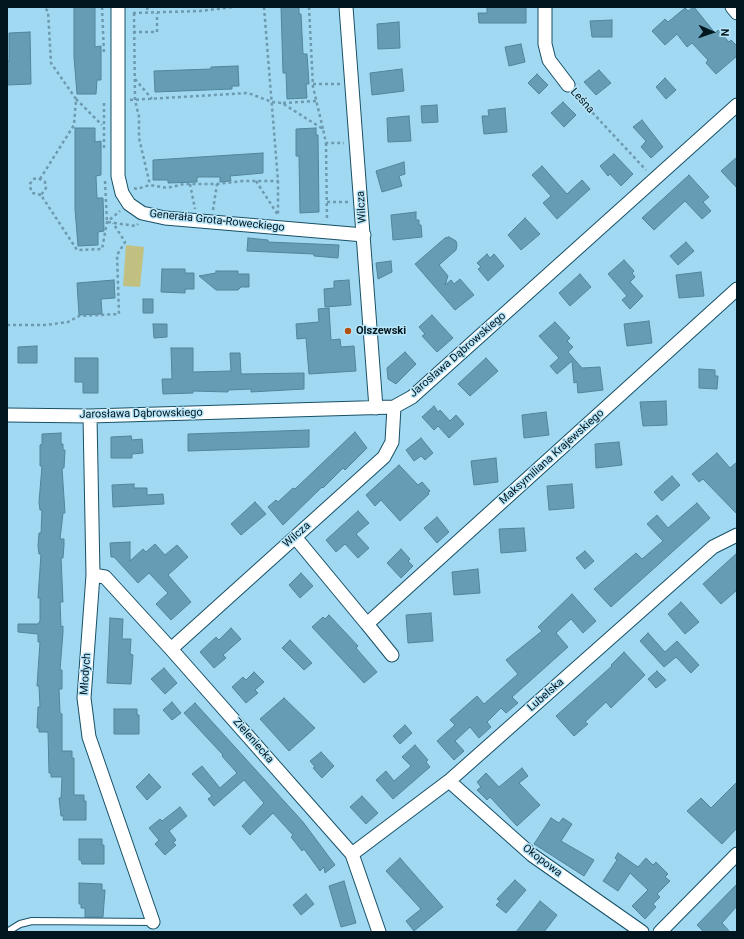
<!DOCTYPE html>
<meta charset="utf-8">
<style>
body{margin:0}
#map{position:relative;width:744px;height:939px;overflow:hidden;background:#a1d9f2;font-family:Roboto,sans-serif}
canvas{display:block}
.frame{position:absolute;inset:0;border:8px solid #01161e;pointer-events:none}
.north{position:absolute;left:692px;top:12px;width:40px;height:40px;-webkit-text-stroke:3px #b8e5f8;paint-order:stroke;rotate:92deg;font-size:11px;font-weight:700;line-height:16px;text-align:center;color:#01161e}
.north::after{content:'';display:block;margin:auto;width:14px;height:18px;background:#01161e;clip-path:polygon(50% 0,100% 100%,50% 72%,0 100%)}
</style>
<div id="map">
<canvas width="744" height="939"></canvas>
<div class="frame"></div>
<div class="north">N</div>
</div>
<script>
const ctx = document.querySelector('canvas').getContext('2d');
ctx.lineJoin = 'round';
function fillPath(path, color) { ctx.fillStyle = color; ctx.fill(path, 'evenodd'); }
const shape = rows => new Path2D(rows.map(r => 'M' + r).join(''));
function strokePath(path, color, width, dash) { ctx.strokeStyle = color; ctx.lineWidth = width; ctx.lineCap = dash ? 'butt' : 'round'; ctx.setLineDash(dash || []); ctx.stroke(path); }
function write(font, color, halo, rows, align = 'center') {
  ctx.font = font + ' Roboto,sans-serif'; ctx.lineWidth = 3; ctx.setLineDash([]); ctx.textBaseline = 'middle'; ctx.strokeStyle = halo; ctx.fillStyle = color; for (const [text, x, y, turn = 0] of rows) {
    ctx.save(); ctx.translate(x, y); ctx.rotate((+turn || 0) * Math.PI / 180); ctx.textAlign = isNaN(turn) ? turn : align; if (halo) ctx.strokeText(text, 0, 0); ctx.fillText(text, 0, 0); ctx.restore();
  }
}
fillPath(shape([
 [126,245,144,247,140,287,123,286]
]), '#c2c080');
const building = shape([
 [74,7,95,7,95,47,101,46,101,80,97,80,96,94,77,94,74,57,74,7],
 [281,7,299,7,299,14,301,14,303,54,307,54,309,84,306,84,307,98,287,99,286,73,283,73,281,7],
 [487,7,526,7,526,23,479,23,478,13,487,13,487,7],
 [694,7,715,33,718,30,729,42,731,40,737,46,737,56,716,74,706,63,708,60,692,43,687,47,677,34,665,45,652,31,665,19,668,22,685,8,688,11,694,7],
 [612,20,612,37,592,37,590,21,612,20],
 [399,22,400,48,378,49,377,24,399,22],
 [30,32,31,84,7,85,7,61,9,61,9,33,30,32],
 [521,44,525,62,509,66,505,47,521,44],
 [238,66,239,86,232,86,232,89,155,92,154,71,211,69,211,67,238,66],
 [402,69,404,91,372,95,370,73,402,69],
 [599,70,611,83,596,95,584,82,599,70],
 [537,74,548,85,539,94,528,83,537,74],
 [665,78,676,90,666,99,656,87,665,78],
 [563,102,576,115,564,127,551,113,563,102],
 [437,105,438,122,422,123,421,106,437,105],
 [505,108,507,132,484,134,482,116,489,116,488,110,505,108],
 [409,116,411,141,388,142,387,118,409,116],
 [642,120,663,147,651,158,641,147,646,141,633,127,642,120],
 [75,128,95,128,95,142,101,141,101,175,96,176,97,198,103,198,104,231,98,232,98,245,78,246,75,209,75,128],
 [316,128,316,135,318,135,319,212,300,213,299,156,296,156,296,129,316,128],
 [263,153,263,173,230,176,231,181,220,182,220,177,197,177,197,182,168,183,168,180,153,180,153,160,263,153],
 [614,154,633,174,621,186,610,174,608,176,600,166,614,154],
 [737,157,737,188,721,171,737,157],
 [404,162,405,174,399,176,402,186,382,192,376,171,404,162],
 [542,166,567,194,582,180,590,189,557,219,543,203,551,196,532,175,542,166],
 [689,175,709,197,703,202,711,211,702,219,685,201,654,230,642,218,689,175],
 [416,212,416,220,419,220,419,225,421,225,422,237,393,240,391,215,416,212],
 [525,218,540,234,521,250,508,235,525,218],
 [449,237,456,241,457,245,456,250,439,265,448,276,445,285,451,280,454,284,460,279,474,295,455,310,415,264,445,238,449,237],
 [248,238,268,240,268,242,339,245,338,258,314,256,314,254,247,251,248,238],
 [686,242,694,251,678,265,670,256,686,242],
 [487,254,490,258,494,254,504,266,488,281,478,269,481,267,477,263,487,254],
 [624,260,634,271,632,273,635,277,630,282,643,296,630,309,622,300,627,296,608,274,624,260],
 [391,261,392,272,378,279,376,263,391,261],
 [162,269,185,269,185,273,194,273,194,289,185,289,185,293,161,292,162,269],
 [216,271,238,271,238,274,249,274,249,287,241,287,238,290,216,290,199,276,216,273,216,271],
 [701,272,704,296,679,298,676,275,701,272],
 [580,274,591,287,570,306,559,293,580,274],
 [114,280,115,298,101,299,102,314,79,315,77,283,114,280],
 [349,280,351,305,325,307,324,289,334,288,334,281,349,280],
 [143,299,153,299,153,313,143,313,143,299],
 [329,308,331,340,340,339,341,347,354,346,356,371,309,374,306,338,297,339,296,324,319,322,318,309,329,308],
 [432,315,453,338,437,352,422,336,425,334,419,327,432,315],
 [649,321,652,343,627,346,624,324,649,321],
 [555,322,570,338,567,341,573,347,568,352,582,368,600,367,603,390,578,393,577,382,574,383,572,361,557,374,550,366,559,358,539,336,555,322],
 [153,324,167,324,167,337,154,338,153,324],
 [37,346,37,363,18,363,18,347,37,346],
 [171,348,193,348,193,372,231,371,230,353,240,353,241,374,304,373,304,389,251,392,251,389,228,390,228,392,193,391,193,393,163,394,162,379,172,379,171,348],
 [405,352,416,364,396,384,388,379,387,368,405,352],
 [75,358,98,358,98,393,83,393,83,382,75,382,75,358],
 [486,358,498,371,470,396,458,384,486,358],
 [699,369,715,370,715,376,718,376,717,389,699,388,699,369],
 [666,401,667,425,643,426,640,402,666,401],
 [434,406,438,412,440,410,450,421,456,415,464,424,449,438,438,426,434,430,422,417,434,406],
 [546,412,549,435,524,438,522,415,546,412],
 [309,430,309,447,188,451,188,434,309,430],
 [355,432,367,448,345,470,343,468,323,488,322,487,283,525,268,507,276,500,278,502,293,488,295,489,355,432],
 [61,433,61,444,63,444,63,450,65,450,64,468,62,468,65,513,63,513,60,539,64,539,64,545,63,558,61,558,63,602,60,602,61,627,63,626,63,632,60,670,62,670,62,689,59,689,60,713,62,714,62,751,72,751,72,758,74,758,74,795,84,795,84,801,86,801,86,820,63,820,64,816,61,816,59,798,61,798,62,777,51,777,51,773,49,773,48,732,39,732,39,728,37,728,38,707,40,707,39,686,37,686,40,642,38,642,38,634,18,632,18,624,38,624,40,621,40,598,38,598,41,554,39,554,38,546,39,533,41,533,42,510,40,510,39,502,42,466,40,466,40,445,42,444,42,434,61,433],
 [131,436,132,440,142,439,143,453,132,454,132,458,111,458,111,437,131,436],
 [421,438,433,453,425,460,421,456,414,461,406,450,421,438],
 [619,442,622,465,596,468,595,444,619,442],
 [717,453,730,468,737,462,737,514,703,479,699,482,692,474,717,453],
 [496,458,498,482,474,485,471,461,496,458],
 [399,465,418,485,422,482,430,491,428,493,429,494,400,521,381,500,375,506,366,495,399,465],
 [672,476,680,485,662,501,654,492,672,476],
 [134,484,134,488,147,488,147,495,163,494,164,504,113,507,112,485,134,484],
 [572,484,574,508,549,510,547,486,572,484],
 [255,502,266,514,241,535,231,524,255,502],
 [697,503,710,518,611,607,594,589,636,553,642,559,663,541,647,524,657,515,668,528,697,503],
 [358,511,369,523,356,534,369,548,358,558,345,544,336,552,326,540,358,511],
 [437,517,449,532,437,543,424,528,437,517],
 [524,528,526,551,501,553,499,529,524,528],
 [130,542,130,561,143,549,146,552,155,544,165,555,177,545,188,557,168,575,191,602,171,620,156,604,168,593,149,573,138,583,114,557,111,557,110,543,130,542],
 [401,549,410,559,408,561,413,566,401,578,387,563,401,549],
 [585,551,594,561,585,569,576,558,585,551],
 [737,553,737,590,721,604,703,584,737,553],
 [478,569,480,593,454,595,452,572,478,569],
 [301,573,313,586,300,598,289,585,301,573],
 [572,594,596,621,583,633,571,619,556,633,568,647,512,697,518,703,506,713,501,708,487,722,491,727,479,738,470,727,455,741,464,751,454,760,437,741,455,725,450,720,477,696,484,704,518,674,506,660,542,631,538,627,572,594],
 [681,602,699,622,685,634,668,614,681,602],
 [431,613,433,641,408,643,406,615,431,613],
 [329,615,358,646,356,648,377,672,364,683,312,627,323,617,325,619,329,615],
 [110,618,123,619,122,639,131,639,130,654,133,655,131,684,107,683,110,618],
 [231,628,241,639,223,655,226,658,214,668,200,652,216,637,219,640,231,628],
 [648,633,665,652,677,641,699,665,691,673,676,657,664,667,640,641,648,633],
 [290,640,312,663,304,670,282,648,290,640],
 [624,652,645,675,611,708,606,702,585,722,588,724,574,736,556,716,612,666,611,665,624,652],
 [164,668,177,683,165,694,151,679,164,668],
 [657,671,666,680,656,688,648,679,657,671],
 [254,672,264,682,255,690,258,693,246,703,232,687,243,677,246,680,254,672],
 [284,698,315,728,289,751,260,719,284,698],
 [172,702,181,713,172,720,163,710,172,702],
 [195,703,303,822,335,865,325,873,324,867,320,871,304,849,302,851,291,837,293,835,273,813,250,835,242,826,264,803,244,780,214,806,208,799,212,796,192,774,202,766,220,788,237,773,222,756,223,755,184,713,195,703],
 [114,709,137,709,137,715,139,715,139,734,114,734,114,709],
 [405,725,412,733,400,744,393,736,405,725],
 [415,745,428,760,426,762,430,767,393,799,376,780,386,771,394,781,411,766,402,757,415,745],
 [321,752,334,766,322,778,313,768,315,767,310,761,321,752],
 [522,768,528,776,519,783,540,805,517,826,490,797,487,800,477,790,481,787,477,782,486,773,499,787,522,768],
 [149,774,161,787,147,800,136,787,149,774],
 [737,782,737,828,722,844,687,811,701,798,711,808,737,782],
 [362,796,378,813,366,824,350,807,362,796],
 [180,807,187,816,169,831,176,840,173,843,176,845,165,855,155,844,159,840,149,828,160,819,162,821,180,807],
 [551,818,559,823,563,818,572,824,561,841,594,860,584,876,534,844,551,818],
 [79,839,102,839,102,845,104,845,104,864,82,864,81,860,79,860,79,839],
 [618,853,638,867,646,858,653,865,656,862,668,874,665,877,670,881,657,894,660,897,653,904,656,907,645,919,632,906,648,890,630,873,618,891,603,881,617,860,615,858,618,853],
 [400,858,443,907,414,931,406,921,421,909,386,871,400,858],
 [515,880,526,890,506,913,496,905,500,901,497,899,515,880],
 [344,881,356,923,341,927,329,886,344,881],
 [79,883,102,884,102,890,105,890,103,917,85,917,85,908,81,908,81,904,79,904,79,883],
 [737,884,737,906,722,923,730,932,704,932,697,925,737,884],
 [306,894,314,904,301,915,293,905,306,894],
 [540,901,557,915,544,932,516,932,540,901]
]);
fillPath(building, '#669db4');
strokePath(building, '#50869c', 1);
const lane = shape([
 [7,932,20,924,32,921,153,922]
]);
const street = shape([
 [118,7,118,176,122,193,129,204,142,213,165,218,364,235],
 [346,7,376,408],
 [545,7,545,44,549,60,568,85],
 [732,7,737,13],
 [7,415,90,416,394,407,412,397,737,105],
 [90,416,93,575,84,698,89,737,153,922],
 [295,537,367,624,737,289],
 [93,575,105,577,171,649,352,854,379,932],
 [367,624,392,655],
 [171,649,384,457,392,442,394,407],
 [449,781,532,855,642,932],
 [352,854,449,781,713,547,737,535],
 [660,932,737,854]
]);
strokePath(lane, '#185166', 8);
strokePath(street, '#185166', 15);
strokePath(shape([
 [102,7,104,54],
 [147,7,148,13],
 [264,7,278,181,278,215],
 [309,7,313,87,323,129],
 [133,13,200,11,234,7],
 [134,13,135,100,139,117,139,138,150,185],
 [133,32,157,32,157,13],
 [135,79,152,99],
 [313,84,341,84],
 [576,95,646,170],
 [76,99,102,125],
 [130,100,248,93,272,102,282,103,323,129,326,143,344,143],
 [104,103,104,148],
 [283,103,316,101],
 [326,143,327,221],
 [40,179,74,125,76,99,51,63,48,11,43,7],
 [105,181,107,222,136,226,138,224],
 [256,181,278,215],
 [190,184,195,209],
 [134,188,137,189,150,185,167,188,184,184,217,184,243,181,278,181],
 [41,195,33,193,31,191,30,184,33,179,38,178,45,182,46,188,41,195,77,250,102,249,107,222,120,211],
 [327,202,349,202],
 [213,210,217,184],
 [7,325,46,325,68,322,79,316,119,314,117,255,125,242,113,223]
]), '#6d9aae', 2.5, [3, 3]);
strokePath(lane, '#fff', 6);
strokePath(street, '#fff', 13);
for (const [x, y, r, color] of [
 [348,331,4,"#b25013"]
]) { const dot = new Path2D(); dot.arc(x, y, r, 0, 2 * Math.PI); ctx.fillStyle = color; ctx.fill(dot); strokePath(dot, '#b8e5f8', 1.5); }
write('11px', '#01161e', '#b8e5f8', [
 ["Leśna",582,101,48],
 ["Wilcza",362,207,-94],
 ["Generała Grota-Roweckiego",217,221,6],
 ["Jarosława Dąbrowskiego",458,355,-41],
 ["Jarosława Dąbrowskiego",141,414,-1],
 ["Maksymiliana Krajewskiego",552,457,-42],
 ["Wilcza",297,535,-42],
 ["Młodych",86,674,-86],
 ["Lubelska",546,695,-41],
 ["Zieleniecka",253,741,49],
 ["Okopowa",542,861,37]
]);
write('bold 11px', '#01161e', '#b8e5f8', [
 ["Olszewski",356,331]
], 'left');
</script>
